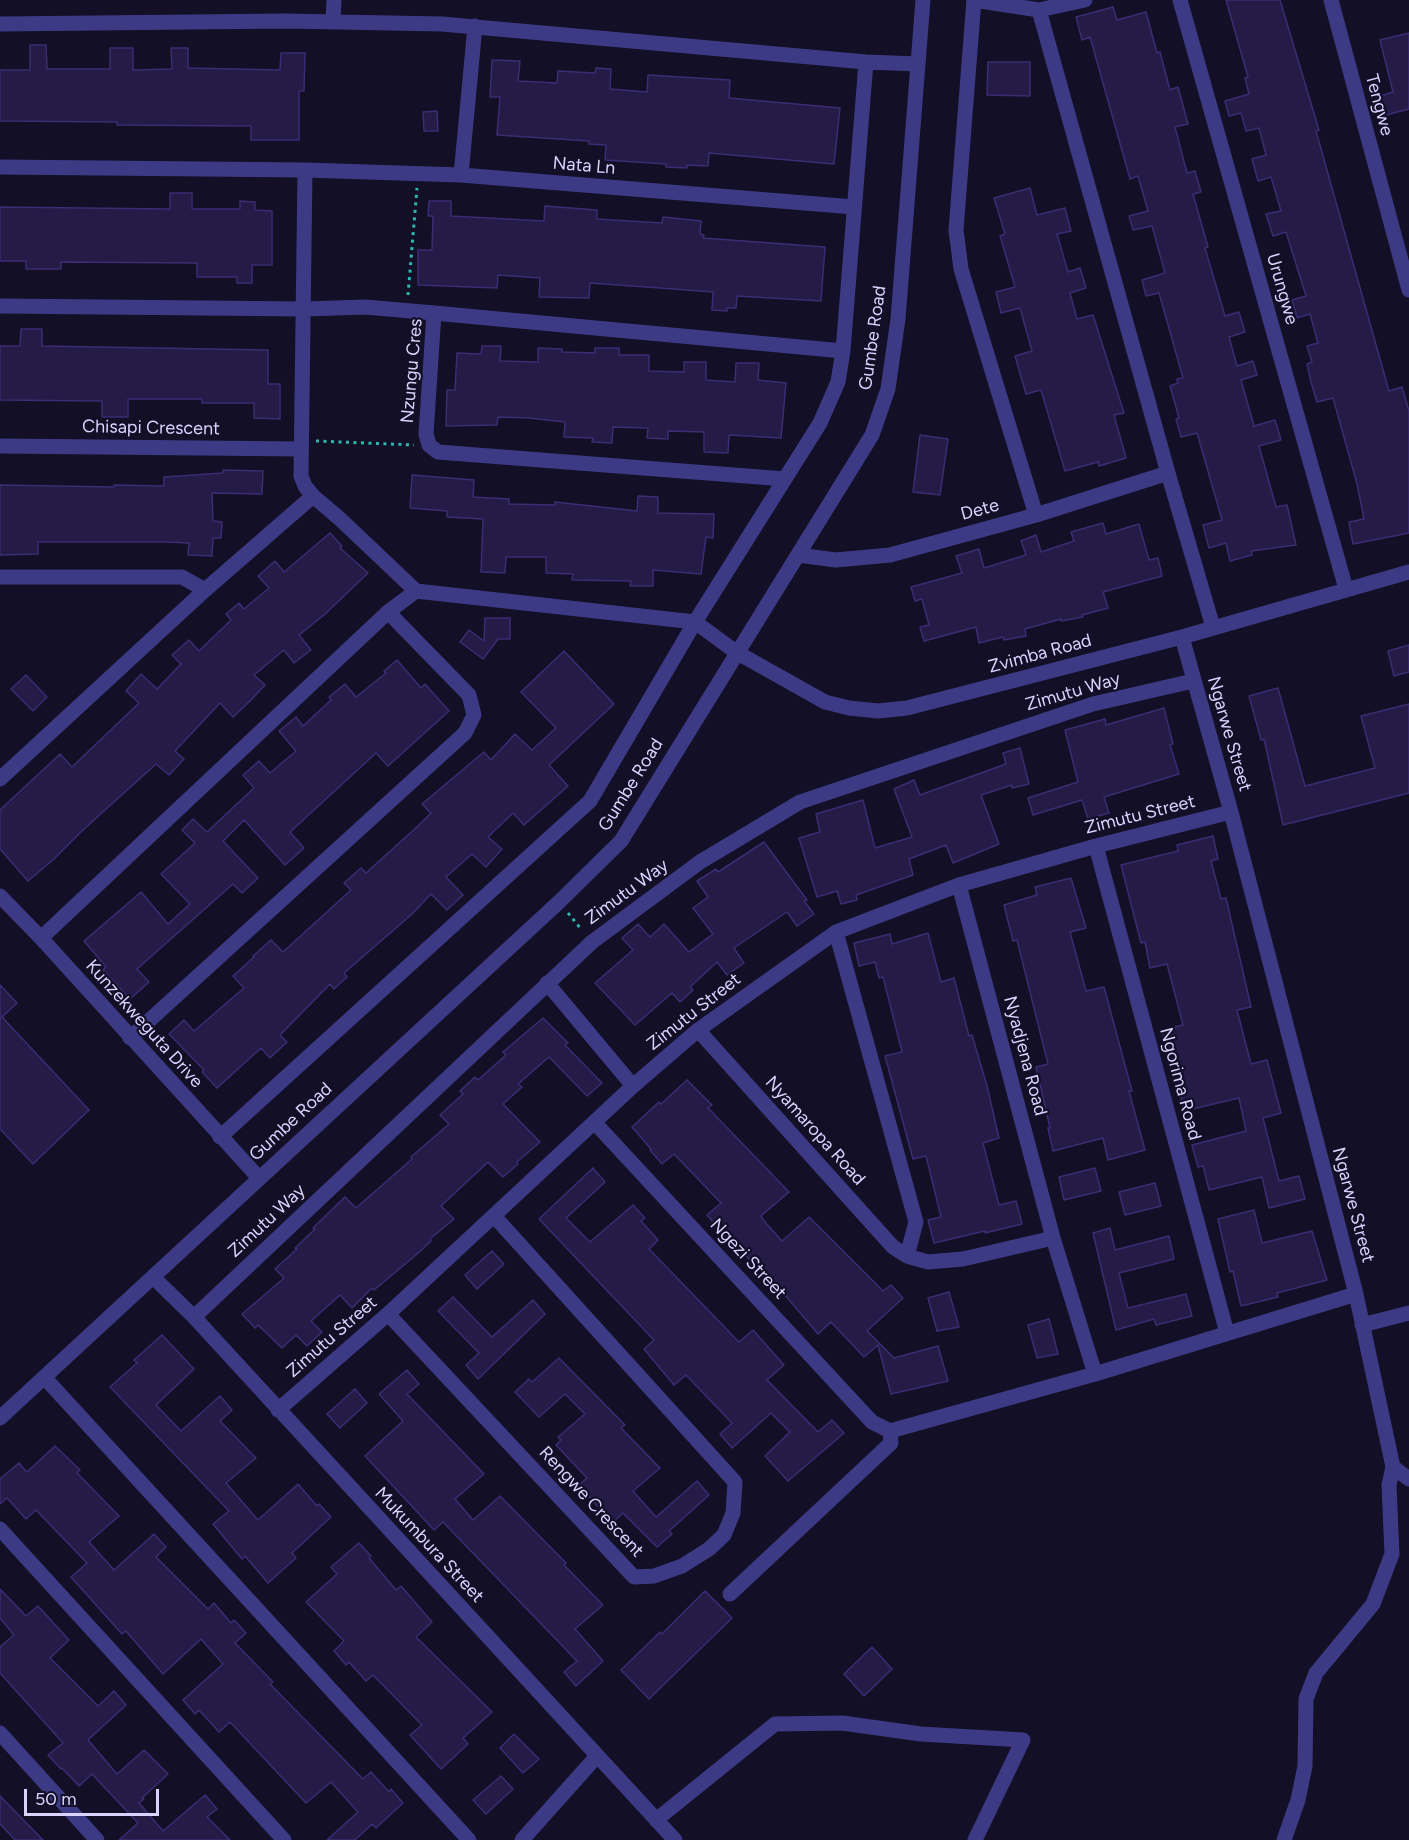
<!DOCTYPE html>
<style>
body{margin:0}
#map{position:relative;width:1409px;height:1840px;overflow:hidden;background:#130f26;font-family:Figtree,sans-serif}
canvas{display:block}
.scale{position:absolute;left:24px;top:1789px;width:135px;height:27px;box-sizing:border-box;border:3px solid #d9d4ff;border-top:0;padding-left:8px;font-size:18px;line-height:21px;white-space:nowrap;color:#d9d4ff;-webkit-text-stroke:4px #130f26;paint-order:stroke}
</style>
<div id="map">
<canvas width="1409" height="1840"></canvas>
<div class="scale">50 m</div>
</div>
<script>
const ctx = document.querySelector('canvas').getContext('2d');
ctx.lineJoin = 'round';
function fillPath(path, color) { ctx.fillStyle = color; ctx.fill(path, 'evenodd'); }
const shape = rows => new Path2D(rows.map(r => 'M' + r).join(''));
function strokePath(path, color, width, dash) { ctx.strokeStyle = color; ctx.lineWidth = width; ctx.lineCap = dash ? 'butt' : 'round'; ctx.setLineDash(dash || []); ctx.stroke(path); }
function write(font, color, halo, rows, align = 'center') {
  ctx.font = font + ' Figtree,sans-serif'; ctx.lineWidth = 4.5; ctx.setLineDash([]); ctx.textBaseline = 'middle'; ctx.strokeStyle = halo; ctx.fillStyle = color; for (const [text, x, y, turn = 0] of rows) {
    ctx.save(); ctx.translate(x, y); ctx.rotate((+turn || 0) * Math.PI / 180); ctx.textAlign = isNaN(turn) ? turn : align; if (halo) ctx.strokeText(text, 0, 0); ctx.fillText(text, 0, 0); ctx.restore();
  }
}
const building = shape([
 [1226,0,1280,0,1319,130,1316,131,1389,391,1402,387,1409,411,1409,533,1353,544,1349,522,1364,519,1357,484,1333,398,1317,402,1311,382,1307,364,1312,362,1307,346,1318,343,1310,314,1297,318,1292,300,1306,296,1286,232,1273,236,1266,214,1281,211,1271,177,1258,181,1252,159,1266,155,1259,128,1246,131,1241,113,1229,116,1225,101,1249,94,1245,78,1248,77,1226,0],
 [1113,7,1117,20,1146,12,1157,53,1160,52,1170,90,1178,87,1188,124,1175,127,1187,173,1195,171,1201,192,1193,194,1208,247,1205,248,1225,316,1239,312,1245,332,1229,337,1237,366,1253,361,1257,375,1241,380,1254,426,1275,420,1281,440,1259,446,1276,507,1287,505,1296,545,1251,551,1252,555,1230,561,1226,543,1209,548,1203,525,1222,520,1197,433,1181,437,1176,419,1179,418,1170,386,1178,383,1177,379,1183,378,1159,293,1146,296,1142,280,1165,273,1152,226,1133,230,1129,216,1148,211,1138,176,1130,179,1090,37,1082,40,1076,17,1113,7],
 [1409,33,1409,109,1382,116,1377,97,1393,92,1380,40,1409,33],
 [30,45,46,45,47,69,110,69,110,48,133,48,133,70,172,69,171,48,188,48,188,68,280,70,281,53,305,53,304,91,299,91,299,140,251,140,251,126,117,125,117,122,0,121,0,70,30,70,30,45],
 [492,60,520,61,518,81,557,83,558,71,595,73,596,68,611,69,610,89,647,92,648,75,730,80,729,98,840,108,834,164,709,153,708,166,687,165,687,168,666,167,666,164,605,160,606,145,589,144,589,141,497,135,500,97,490,97,492,60],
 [988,62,1030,62,1030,96,987,95,988,62],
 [437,111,438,131,424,131,423,112,437,111],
 [1030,188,1037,215,1065,208,1071,231,1057,234,1068,272,1080,268,1086,288,1070,293,1077,319,1093,315,1124,413,1114,415,1126,458,1099,466,1098,462,1065,471,1041,390,1026,394,1015,356,1032,351,1020,308,1001,313,996,292,1015,287,1000,236,1005,234,994,198,1030,188],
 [170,193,192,193,192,209,240,209,240,201,255,202,255,210,272,211,272,265,252,265,252,283,237,283,237,277,197,277,197,263,61,262,61,269,26,269,26,261,0,261,0,207,170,209,170,193],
 [429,201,451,201,451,216,544,221,545,206,597,210,597,219,662,223,663,217,701,221,700,234,704,235,703,238,825,247,821,301,737,296,736,308,727,308,727,311,712,310,713,292,660,288,590,283,589,298,539,297,540,278,498,275,497,288,418,285,418,250,432,250,433,216,428,216,429,201],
 [21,329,42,329,42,346,268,350,268,384,280,384,280,419,254,418,254,403,202,403,202,399,128,399,128,417,102,417,102,401,0,400,0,346,20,346,21,329],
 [482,346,501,346,500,361,538,362,538,348,562,349,562,352,595,353,595,348,619,348,619,355,649,355,649,371,684,372,684,362,706,362,706,380,735,382,736,363,759,363,758,380,786,383,781,438,729,435,728,453,704,452,704,432,668,431,668,439,647,438,648,428,613,427,612,443,592,442,593,438,564,437,565,422,529,418,498,417,497,425,446,426,447,390,455,390,457,353,481,354,482,346],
 [920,435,948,439,940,495,913,492,920,435],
 [223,470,263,471,262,494,212,493,213,521,222,522,221,538,213,538,212,556,188,555,189,543,167,542,38,542,38,554,0,555,0,485,114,487,114,485,164,486,164,477,223,473,223,470],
 [412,475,474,480,473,497,509,499,509,504,555,505,555,502,637,511,638,496,658,497,658,513,714,514,713,538,706,537,701,574,653,570,653,586,630,586,631,581,572,580,573,574,546,573,546,557,506,557,505,573,481,572,483,519,447,517,447,511,410,508,412,475],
 [1103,523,1106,534,1139,524,1149,560,1158,558,1162,576,1103,592,1108,608,1082,615,1083,617,1061,621,1061,619,1025,629,1026,636,1004,640,1003,637,979,643,976,627,924,641,920,627,929,625,922,599,915,601,911,587,962,573,956,556,979,549,984,568,1026,555,1021,541,1036,535,1041,552,1074,541,1071,532,1103,523],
 [330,533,342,546,340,548,368,573,324,615,299,635,311,650,294,663,284,650,254,675,265,685,250,701,233,717,220,703,175,751,184,759,169,775,156,764,84,829,54,859,28,881,0,849,0,810,60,754,72,767,139,703,126,691,141,674,157,689,181,664,172,655,189,640,199,651,231,620,226,614,239,603,244,609,269,588,258,576,275,561,284,572,330,533],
 [485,618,510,618,510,639,498,639,483,659,460,642,469,630,484,641,485,618],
 [1409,645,1409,672,1394,676,1388,651,1409,645],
 [564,651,614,704,549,765,568,786,524,825,513,813,488,837,502,849,486,867,472,854,446,877,463,895,447,910,431,894,412,914,344,973,347,977,334,989,330,984,280,1035,287,1042,270,1058,261,1048,217,1088,202,1072,204,1070,169,1034,184,1020,194,1031,244,988,233,976,254,957,253,956,271,940,283,952,351,890,344,883,361,868,366,873,419,825,431,813,422,804,466,767,484,752,491,760,515,734,532,750,556,728,521,692,564,651],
 [397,660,421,688,425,684,449,711,388,766,376,753,290,832,304,848,285,865,244,820,223,841,258,878,242,893,233,884,137,969,149,982,130,999,103,970,106,967,84,941,141,892,168,924,190,904,161,874,195,843,182,830,193,819,207,832,254,788,243,775,259,761,270,773,296,751,279,731,296,717,303,726,331,700,329,697,345,684,356,697,386,673,384,671,397,660],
 [26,675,47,697,33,711,11,689,26,675],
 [1278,688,1305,786,1375,768,1361,716,1409,704,1409,793,1283,825,1264,739,1261,740,1249,696,1278,688],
 [1164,708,1173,744,1170,745,1179,774,1104,797,1109,813,1088,819,1082,800,1033,815,1028,798,1078,782,1065,730,1105,719,1106,725,1164,708],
 [1020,748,1029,784,1012,788,1012,785,981,795,999,844,953,863,946,845,909,859,913,875,856,895,857,900,841,904,837,891,817,897,799,838,820,832,816,814,863,800,875,848,912,837,894,789,914,780,920,795,1006,764,1003,753,1020,748],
 [1213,836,1218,859,1211,861,1221,899,1226,898,1251,1007,1237,1010,1251,1064,1267,1060,1281,1113,1263,1118,1279,1181,1299,1176,1305,1199,1269,1208,1262,1177,1209,1190,1203,1166,1198,1167,1192,1145,1246,1131,1239,1098,1184,1111,1179,1088,1182,1088,1174,1051,1167,1053,1162,1030,1183,1025,1167,964,1150,968,1145,942,1141,943,1121,865,1178,851,1177,845,1213,836],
 [764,842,807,900,804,901,814,914,797,926,787,912,734,948,744,963,727,975,717,962,690,987,693,990,680,1002,672,993,635,1025,595,983,633,950,622,938,638,924,650,937,664,924,689,952,713,934,693,908,708,897,697,881,716,869,718,872,764,842],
 [1071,878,1086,928,1070,932,1086,991,1104,987,1132,1091,1129,1091,1145,1150,1108,1160,1103,1138,1053,1151,1048,1128,1050,1128,1036,1067,1048,1064,1017,940,1013,941,1004,905,1037,895,1035,887,1071,878],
 [928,933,941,982,954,978,969,1036,972,1035,987,1086,999,1138,983,1143,999,1205,1016,1201,1022,1224,985,1233,985,1231,934,1243,928,1220,941,1217,926,1156,913,1159,885,1056,902,1052,883,977,879,978,875,962,859,966,854,943,890,934,892,944,928,933],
 [0,985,17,1003,2,1017,89,1110,33,1164,0,1129,0,985],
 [543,1018,568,1043,565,1045,602,1083,587,1096,549,1057,518,1084,522,1087,503,1104,540,1142,517,1162,518,1164,503,1177,488,1162,441,1206,454,1219,430,1239,431,1241,416,1255,374,1290,372,1288,352,1308,340,1295,311,1321,322,1332,307,1346,296,1335,282,1348,258,1325,255,1328,242,1314,284,1278,275,1269,297,1249,295,1248,315,1229,313,1228,345,1197,356,1208,412,1159,411,1157,449,1124,440,1115,463,1094,460,1091,475,1077,478,1080,506,1055,503,1052,543,1018],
 [687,1080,712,1105,708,1108,789,1192,761,1216,764,1221,782,1241,809,1217,883,1291,891,1285,903,1298,867,1331,894,1358,938,1346,948,1381,891,1394,878,1345,864,1357,831,1322,818,1334,779,1288,777,1290,721,1228,719,1229,707,1215,721,1203,674,1154,662,1164,650,1150,651,1149,632,1127,659,1102,661,1104,687,1080],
 [593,1168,605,1182,566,1218,590,1242,633,1205,645,1218,641,1221,658,1240,649,1249,739,1342,753,1330,784,1365,767,1380,818,1432,832,1420,844,1433,788,1481,765,1456,790,1432,771,1413,732,1448,720,1434,732,1423,686,1375,674,1385,644,1349,654,1340,539,1219,593,1168],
 [1095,1168,1101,1191,1064,1200,1059,1177,1095,1168],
 [1155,1183,1161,1206,1125,1215,1119,1192,1155,1183],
 [1254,1210,1262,1243,1312,1231,1327,1280,1277,1293,1278,1297,1241,1306,1233,1271,1230,1272,1218,1219,1254,1210],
 [1110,1228,1115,1250,1169,1236,1174,1259,1119,1273,1128,1308,1186,1294,1192,1316,1156,1325,1154,1319,1116,1330,1093,1233,1110,1228],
 [492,1251,504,1264,477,1289,465,1275,492,1251],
 [949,1292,959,1327,937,1331,928,1298,949,1292],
 [453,1297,492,1337,533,1300,545,1314,478,1379,466,1365,479,1353,438,1311,453,1297],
 [1049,1319,1058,1354,1037,1358,1028,1325,1049,1319],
 [162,1335,194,1369,156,1405,181,1431,220,1396,232,1410,220,1421,256,1458,226,1483,258,1520,298,1484,317,1506,319,1504,331,1517,292,1553,296,1558,268,1583,245,1556,242,1559,213,1524,229,1511,110,1387,137,1363,134,1360,162,1335],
 [559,1358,625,1425,621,1428,660,1468,633,1491,656,1517,697,1481,709,1495,669,1531,672,1534,657,1547,623,1513,612,1523,579,1485,587,1478,556,1445,561,1440,558,1437,585,1414,565,1394,539,1417,515,1392,529,1379,532,1382,559,1358],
 [407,1370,419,1384,407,1394,484,1474,455,1499,473,1520,500,1496,566,1563,564,1565,603,1605,575,1629,603,1661,576,1686,564,1672,577,1661,443,1522,434,1530,365,1456,403,1421,379,1394,407,1370],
 [355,1389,367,1403,340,1428,327,1414,355,1389],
 [55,1446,80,1470,77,1473,119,1516,89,1542,114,1570,154,1534,166,1547,156,1557,208,1609,214,1603,231,1623,234,1620,246,1633,235,1643,273,1682,270,1684,363,1779,371,1772,389,1792,391,1789,403,1803,376,1828,372,1824,355,1840,327,1840,358,1812,331,1782,306,1803,230,1722,219,1732,199,1710,195,1714,183,1700,223,1664,201,1639,163,1674,126,1631,122,1634,71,1577,87,1563,36,1510,26,1519,7,1498,0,1504,0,1479,19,1463,27,1472,55,1446],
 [359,1543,371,1556,369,1558,396,1590,401,1586,432,1622,416,1637,492,1712,463,1738,468,1744,441,1769,410,1735,422,1725,373,1675,366,1681,349,1662,346,1665,334,1651,344,1641,306,1602,337,1574,331,1567,359,1543],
 [0,1589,26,1616,38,1606,69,1640,50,1658,98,1706,114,1691,126,1705,88,1740,117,1774,144,1750,168,1774,142,1798,144,1799,139,1803,163,1831,205,1795,217,1809,207,1817,230,1840,119,1840,138,1823,92,1774,79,1786,62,1768,61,1769,48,1755,63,1743,0,1673,0,1647,14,1635,0,1618,0,1589],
 [705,1591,732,1618,649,1699,621,1670,660,1632,662,1634,705,1591],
 [872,1647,892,1669,864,1696,844,1674,872,1647],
 [514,1734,539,1759,523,1773,500,1748,514,1734],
 [501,1776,513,1789,486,1814,473,1800,501,1776],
 [0,1796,43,1840,15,1840,0,1824,0,1796]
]);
fillPath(building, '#241b47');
strokePath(building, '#3b2d73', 1.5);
strokePath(shape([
 [408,295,417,188],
 [316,441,414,445],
 [568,913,581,929]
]), '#2fb8b0', 3, [3, 4.5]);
strokePath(shape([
 [974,0,956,230,961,269,1036,515],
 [974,0,1039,10,1085,0],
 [1180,0,1346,589],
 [1331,0,1409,290],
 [1039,10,1168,473,1213,627],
 [333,22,334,0],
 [0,24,286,21,442,24,866,62,918,64],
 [0,167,305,170,461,175,854,207],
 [305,170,301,476,305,486,313,496,340,519,416,591],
 [461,175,475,26],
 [0,306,305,309,365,307,434,313],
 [0,446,301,449],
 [785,479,438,452,429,445,426,434,434,313,843,351],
 [798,555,836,560,890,555,1036,515,1168,473],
 [0,577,182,577,205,590],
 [1182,637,1231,812,1356,1294,1393,1467,1409,1479],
 [0,779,205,590,313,496],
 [1096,846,1227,1333],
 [959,885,1053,1238,1095,1374],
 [0,896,41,938,259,1178],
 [836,932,916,1222,907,1256],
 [41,938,388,612,416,591,695,622,736,652,825,702,849,708,878,711,907,708,1182,637,1409,572],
 [547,983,633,1086],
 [698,1030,893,1247,907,1256,928,1262,963,1259,1053,1238],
 [130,1038,465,733,474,715,469,695,388,612],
 [595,1123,872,1422,890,1431,1095,1374,1356,1294],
 [220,1137,590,801,695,622,820,423,838,382,843,351,866,62],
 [153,1277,194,1317,675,1840],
 [388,1314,634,1577,654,1576,682,1566,709,1549,724,1535,733,1513,735,1482,494,1216],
 [194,1317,592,942,700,862,800,802,1093,704,1193,681],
 [1362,1325,1409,1313],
 [44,1377,469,1840],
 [278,1410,388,1314,633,1086,698,1030,836,932,959,885,1096,846,1231,812],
 [0,1418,559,902,621,841,872,435,888,389,898,319,923,0],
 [0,1529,284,1840],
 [730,1594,891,1443,890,1431],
 [0,1733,97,1840],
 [656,1820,775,1724,842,1723,921,1734,1023,1740,975,1840],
 [522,1840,597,1756],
 [1284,1840,1298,1800,1305,1766,1306,1699,1316,1673,1373,1604,1392,1554,1389,1485,1393,1467]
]), '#3d3a85', 15);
write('18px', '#d9d4ff', '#130f26', [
 ["Tengwe",1379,105,75],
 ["Nata Ln",584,166,5],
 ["Urungwe",1282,289,74],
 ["Gumbe Road",873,338,-82],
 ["Nzungu Cres",412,371,-85],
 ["Chisapi Crescent",151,428,1],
 ["Dete",980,510,-15],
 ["Zvimba Road",1040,654,-15],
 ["Zimutu Way",1073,692,-16],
 ["Ngarwe Street",1229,734,74],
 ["Gumbe Road",631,785,-58],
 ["Zimutu Street",1140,815,-14],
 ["Zimutu Way",627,892,-36],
 ["Zimutu Street",694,1012,-38],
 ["Kunzekweguta Drive",144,1024,48],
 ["Nyadjena Road",1025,1056,75],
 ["Ngorima Road",1180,1084,75],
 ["Gumbe Road",291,1122,-43],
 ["Nyamaropa Road",815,1131,48],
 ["Ngarwe Street",1353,1205,75],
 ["Zimutu Way",267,1221,-43],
 ["Ngezi Street",748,1259,47],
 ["Zimutu Street",332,1337,-41],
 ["Rengwe Crescent",591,1502,47],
 ["Mukumbura Street",429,1545,47]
]);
</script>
